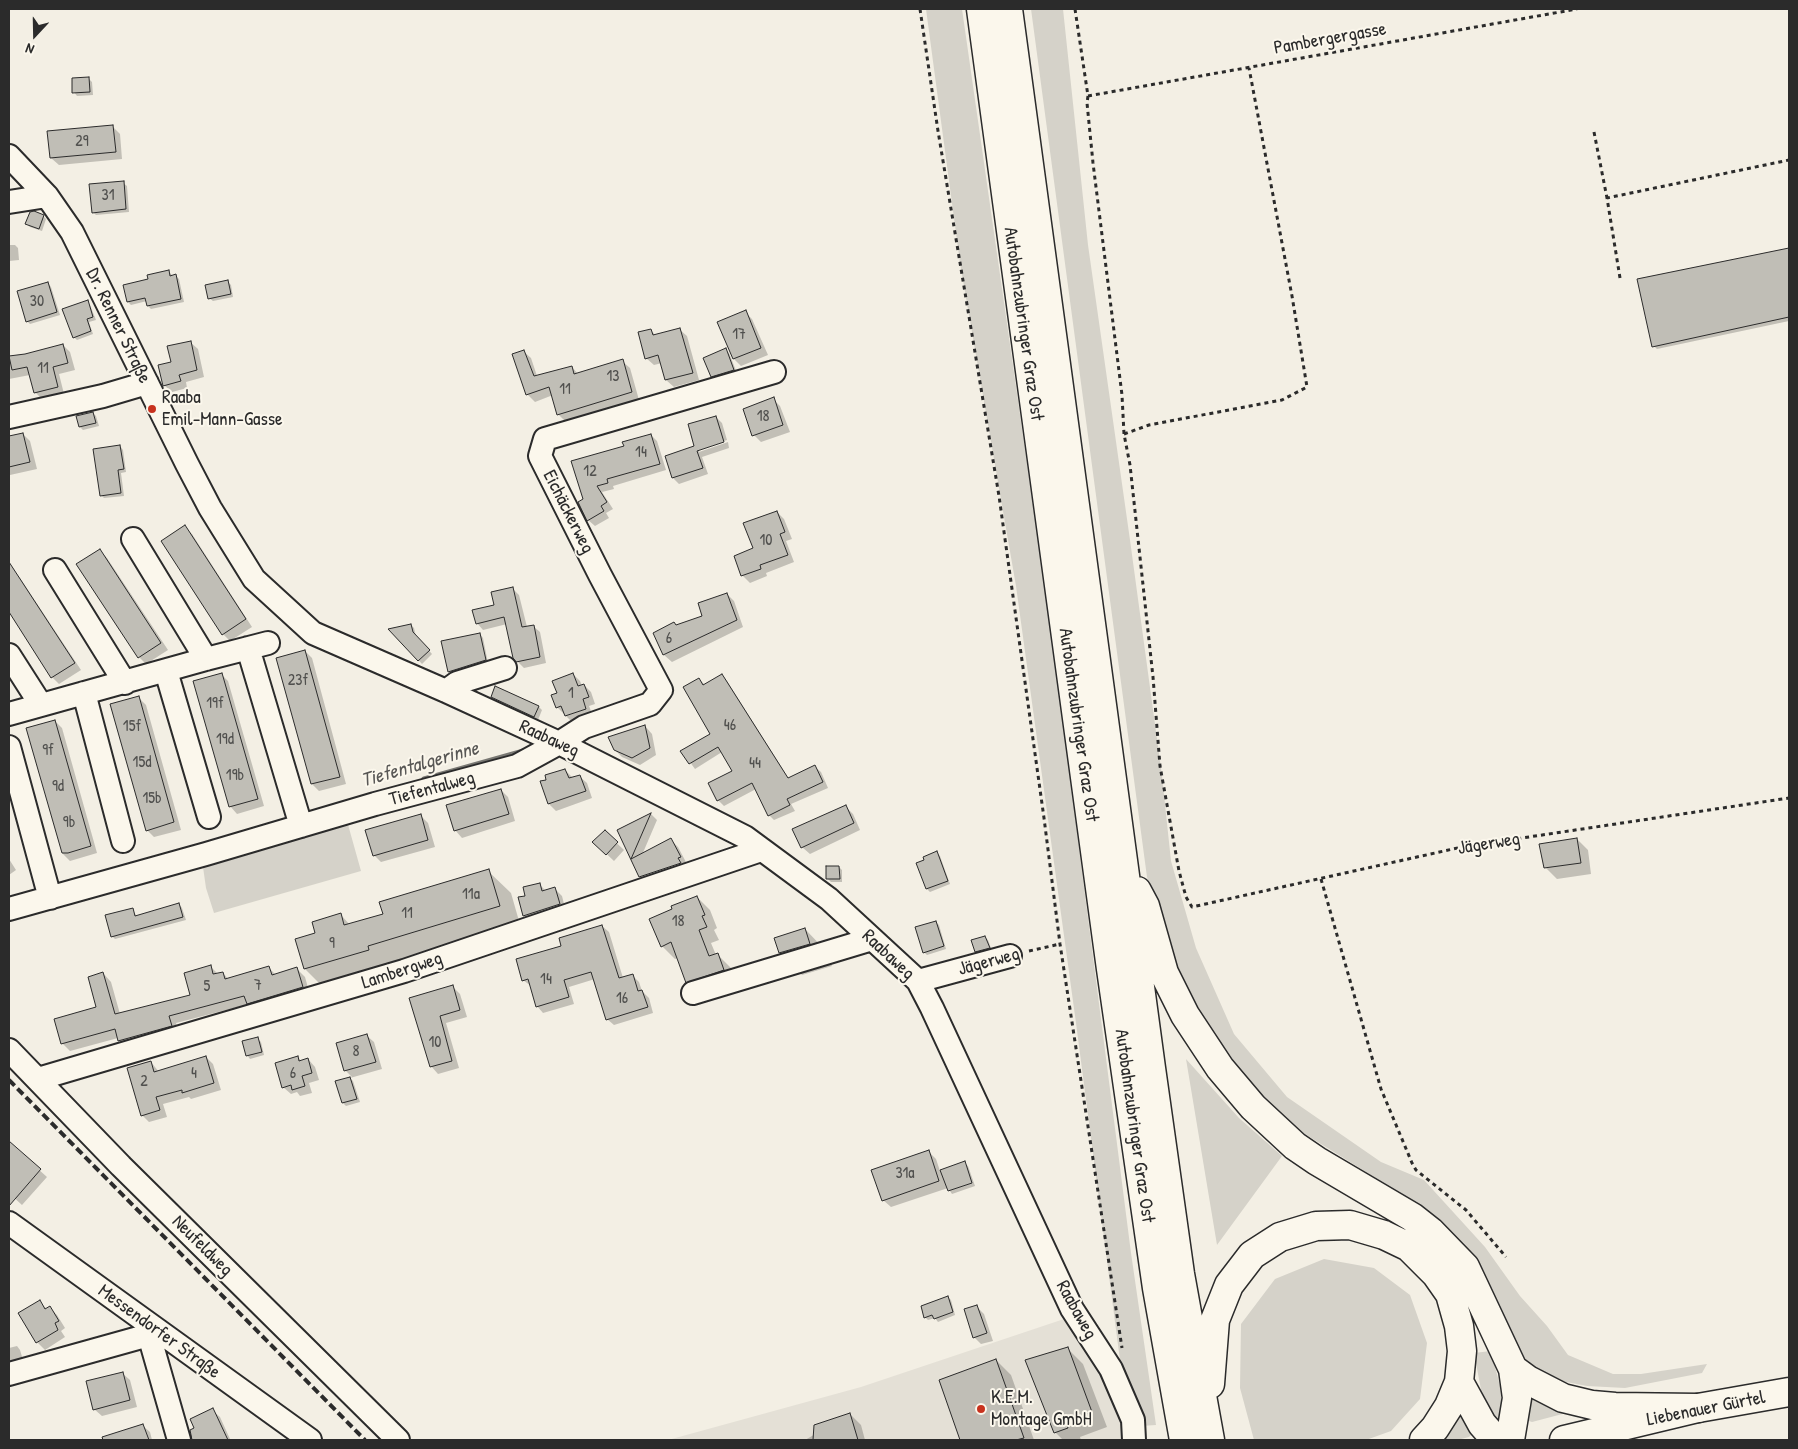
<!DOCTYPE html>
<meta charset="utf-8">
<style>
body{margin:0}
#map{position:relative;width:1798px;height:1449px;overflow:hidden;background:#f3efe4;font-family:"Patrick Hand",sans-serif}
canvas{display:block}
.frame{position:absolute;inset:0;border:10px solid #2b2b2b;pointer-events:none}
.north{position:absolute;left:10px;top:10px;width:50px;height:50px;-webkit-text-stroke:4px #fbf7ec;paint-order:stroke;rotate:201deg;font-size:14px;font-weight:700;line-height:20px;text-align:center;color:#2b2b2b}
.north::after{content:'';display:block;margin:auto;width:18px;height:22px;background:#2b2b2b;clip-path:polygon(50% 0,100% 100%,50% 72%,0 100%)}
</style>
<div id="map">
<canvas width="1798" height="1449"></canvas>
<div class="frame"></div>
<div class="north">N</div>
</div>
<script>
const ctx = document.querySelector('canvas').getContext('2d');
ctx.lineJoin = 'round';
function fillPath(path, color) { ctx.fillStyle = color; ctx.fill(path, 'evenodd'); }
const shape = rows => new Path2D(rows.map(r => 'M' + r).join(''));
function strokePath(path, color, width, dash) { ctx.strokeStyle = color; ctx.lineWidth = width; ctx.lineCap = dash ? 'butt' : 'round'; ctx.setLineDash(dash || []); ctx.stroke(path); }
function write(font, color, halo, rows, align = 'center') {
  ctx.font = font + ' "Patrick Hand",sans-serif'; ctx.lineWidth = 4; ctx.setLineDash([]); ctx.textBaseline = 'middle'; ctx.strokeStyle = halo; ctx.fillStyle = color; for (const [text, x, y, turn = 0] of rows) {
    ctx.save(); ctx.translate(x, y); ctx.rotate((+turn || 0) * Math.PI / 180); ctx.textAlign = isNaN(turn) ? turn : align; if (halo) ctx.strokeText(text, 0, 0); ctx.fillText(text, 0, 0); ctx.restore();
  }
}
fillPath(shape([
 [1070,1317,1108,1383,1128,1440,668,1440,861,1387]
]), '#e4e0d6');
fillPath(shape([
 [926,9,962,9,1053,645,1131,1253,1156,1425,1141,1426,1121,1368,1076,1023,1016,586,960,263],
 [1031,9,1063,9,1088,245,1130,540,1162,776,1171,861,1196,948,1234,1034,1287,1097,1381,1162,1424,1180,1485,1247,1520,1296,1547,1326,1568,1355,1613,1374,1641,1374,1707,1364,1702,1373,1625,1388,1587,1386,1556,1380,1524,1359,1480,1265,1442,1223,1371,1175,1279,1118,1222,1056,1172,960,1147,877],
 [347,821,361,871,214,913,206,888,202,860],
 [1186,1059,1239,1118,1282,1156,1217,1245],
 [1324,1259,1374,1268,1410,1295,1427,1343,1420,1399,1391,1431,1366,1440,1254,1440,1240,1388,1241,1324,1275,1279],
 [1491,1351,1500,1386,1502,1404,1498,1425,1483,1400,1474,1353],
 [1527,1392,1570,1412,1532,1422,1529,1421,1526,1417],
 [1464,1406,1471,1435,1469,1437,1457,1440,1433,1440]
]), '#d5d2c9');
fillPath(shape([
 [89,79,92,82,93,95,77,96,74,92],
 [112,126,120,134,122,159,59,165,51,158],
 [123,183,127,186,129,212,96,215,93,212],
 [43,216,46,219,42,231,30,227,27,224],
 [9,245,15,245,18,248,19,260,9,261],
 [1789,249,1789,321,1657,349,1654,346,1639,280],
 [169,272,173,276,176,276,179,279,184,302,151,309,148,306,147,301,131,305,128,302,149,280],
 [227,281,231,285,233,297,213,301,209,298],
 [48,283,51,287,60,315,30,324,27,321],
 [87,302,90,305,96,320,89,322,93,334,77,340,74,337],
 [745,312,752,319,768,355,741,366,734,359,719,322],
 [679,329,687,336,699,380,674,387,666,380,662,363,654,365,646,358,651,330,656,336],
 [190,342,198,349,204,377,186,382,187,388,172,392,164,385,172,363],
 [63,345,70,352,75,370,59,374,64,394,42,399,35,392,30,375,9,379,9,358],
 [725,350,729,353,737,373,715,379,712,376],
 [523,351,531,358,537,376,572,367,578,374,622,361,630,368,639,400,565,421,558,414,553,395,535,402,527,394],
 [773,399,780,406,790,432,761,442,754,435],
 [93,413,96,416,99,426,83,430,80,427],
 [716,417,722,423,727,440,699,449,699,452,728,442,729,448,702,457,708,474,679,484,673,478,666,457,696,447],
 [23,434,30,441,37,469,10,475,9,474,9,438],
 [651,435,657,441,666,470,613,486,614,489,602,492,613,509,606,513,609,518,595,526,588,520,584,500,625,447],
 [120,446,123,450,126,472,121,473,124,496,104,498,101,495],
 [777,512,784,519,792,539,786,541,794,562,766,573,767,576,750,583,742,575,754,549],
 [184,527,192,534,252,627,230,641,223,634],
 [99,550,107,558,168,650,146,664,139,657],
 [13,570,20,578,81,670,59,684,52,677,9,611,9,573],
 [513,589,519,595,527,627,533,626,540,632,546,663,524,668,517,661,507,624,483,630,477,623],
 [727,594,734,601,743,627,672,662,664,655,654,633,704,617],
 [411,625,414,628,416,636,432,654,422,664,390,630],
 [480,634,483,638,488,663,452,675,449,672,443,642],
 [305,651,312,658,346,784,319,791,312,784],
 [221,674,228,681,264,806,237,814,230,806],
 [573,674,580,681,582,686,584,685,591,692,595,704,589,706,593,716,573,723,557,707,558,694],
 [722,675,727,681,789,779,815,767,821,772,828,788,791,804,795,811,774,820,769,815,756,789,724,806,718,800,734,772,722,752,695,769,682,751,711,734,699,679,705,685],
 [138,697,146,705,181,830,154,837,147,830],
 [492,697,539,707,542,710,538,720,495,700],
 [55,721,62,728,97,853,70,861,63,854,28,729],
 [645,726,652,734,656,755,640,765,622,757,615,750],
 [565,770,572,777,579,776,587,783,592,798,556,811,549,804,548,780],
 [501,790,508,797,515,821,462,838,455,830],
 [846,807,853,814,860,830,810,854,802,847],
 [651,814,657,820,642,855,671,840,678,847,687,864,647,883,640,877,619,831],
 [420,815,428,823,435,847,381,862,374,855],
 [605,832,624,850,614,861,594,842],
 [1577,839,1588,850,1591,874,1557,879,1546,868],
 [937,853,940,856,950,884,930,892,927,889],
 [9,859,16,870,9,875],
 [839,867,842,870,842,882,831,882,828,879],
 [488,871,511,893,521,928,327,991,305,969,317,934,341,915,350,925,384,915],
 [539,884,546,891,555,889,562,896,566,912,532,923,524,916,527,897],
 [697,897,710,910,717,928,714,930,719,940,711,943,716,955,718,955,731,968,736,983,700,995,687,982,678,958,675,959,662,946,674,910],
 [179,904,182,908,186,920,115,939,112,936,132,909,137,917],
 [936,922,939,925,946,949,927,955,924,952],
 [602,926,609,932,623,978,632,975,639,982,642,991,649,998,653,1013,614,1025,607,1019,595,979,569,987,574,1004,543,1013,537,1006,531,986,523,980,563,947],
 [805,929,827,952,832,966,802,975,780,953,775,938],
 [985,937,988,940,992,951,979,955,976,951],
 [211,967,218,974,223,973,229,980,269,968,276,975,297,969,305,977,310,995,256,1011,249,1004,176,1023,179,1034,127,1048,118,1038,70,1051,62,1043,98,1007,103,973,111,982,120,1014,191,996],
 [453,987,460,994,467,1017,446,1023,459,1068,438,1074,431,1066,411,998],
 [366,1035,374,1042,382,1069,350,1078,353,1081,360,1102,346,1106,343,1103,336,1082,352,1077,345,1070],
 [258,1039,261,1042,264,1055,250,1059,247,1055],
 [206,1057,213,1064,221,1090,191,1099,189,1097,163,1104,167,1117,149,1122,142,1115,151,1062,159,1072],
 [298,1057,301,1061,308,1059,315,1067,319,1080,309,1083,312,1093,300,1096,297,1092,291,1094,283,1087],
 [17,1150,47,1177,22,1205,9,1193,9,1159],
 [928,1151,936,1159,940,1171,964,1163,968,1166,975,1186,952,1194,948,1188,891,1207,883,1200],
 [948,1297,951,1300,955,1315,938,1322,935,1318,928,1320,925,1317],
 [39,1302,47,1309,50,1308,57,1315,65,1328,61,1331,65,1337,45,1350,37,1342,20,1313],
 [977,1307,984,1314,993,1341,981,1344,974,1337],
 [17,1346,20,1350,23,1360,9,1365,9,1348],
 [1068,1349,1083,1364,1107,1427,1080,1437,1081,1440,1063,1440,1055,1432],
 [996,1360,1011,1375,1034,1440,962,1440,940,1381],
 [122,1373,130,1380,137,1407,102,1416,94,1409],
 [212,1410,220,1417,230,1439,227,1440,194,1440,193,1438],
 [850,1414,861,1425,865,1440,805,1440],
 [143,1426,150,1432,152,1440,106,1440,105,1437]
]), '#0003');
strokePath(shape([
 [424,779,527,750]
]), '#787772', 5);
const building = shape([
 [89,77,90,92,72,93,72,78,89,77],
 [113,125,116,152,50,158,47,131,113,125],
 [124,181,126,209,92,213,89,184,124,181],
 [34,211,44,215,39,229,25,224,30,212,34,211],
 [1789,248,1789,317,1652,347,1637,279,1789,248],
 [169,270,170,276,176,274,181,299,147,306,145,298,127,302,123,285,148,279,147,275,169,270],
 [228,280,231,294,208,299,205,285,228,280],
 [48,282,57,312,26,322,17,291,48,282],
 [88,300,93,317,87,319,91,331,73,338,62,309,88,300],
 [746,310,761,348,733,359,717,322,746,310],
 [680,328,693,373,665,380,658,355,645,359,638,332,651,329,653,335,680,328],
 [191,341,197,370,179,375,181,381,163,386,158,365,171,362,167,346,191,341],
 [63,344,68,363,53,367,58,387,34,393,27,367,12,370,9,356,25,354,63,344],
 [726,348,734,370,711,377,703,358,726,348],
 [524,350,534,376,572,366,574,374,623,359,632,392,557,415,549,387,526,395,512,354,524,350],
 [774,397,783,425,752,436,743,409,774,397],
 [93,412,96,423,79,427,76,416,93,412],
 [716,416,724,442,697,451,703,468,672,478,665,456,694,446,688,424,716,416],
 [23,433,30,462,9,467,9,436,23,433],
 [651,434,660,464,607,479,608,483,597,486,607,502,601,506,604,511,587,521,578,502,583,499,571,461,624,446,622,442,651,434],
 [120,445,124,469,118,470,121,493,100,496,93,449,120,445],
 [777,511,785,532,780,534,788,555,760,565,761,569,741,576,734,556,753,548,743,523,777,511],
 [185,525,246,619,222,635,161,541,185,525],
 [100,549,161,643,138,658,76,564,100,549],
 [9,562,75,663,51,678,9,612,9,562],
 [513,587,522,627,534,625,540,657,516,662,513,658,504,617,476,624,472,610,494,605,491,592,513,587],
 [727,593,737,620,663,655,653,633,674,622,676,625,702,616,698,603,727,593],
 [411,624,413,632,430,650,418,661,388,629,411,624],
 [480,633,486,660,448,672,441,641,480,633],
 [305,650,340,777,311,784,276,658,305,650],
 [222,673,258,799,229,807,193,681,222,673],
 [573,673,578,686,584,684,589,697,583,699,586,709,565,716,561,706,556,708,551,695,557,693,552,681,573,673],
 [722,674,788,778,815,765,823,782,787,799,790,805,768,816,752,783,717,801,708,783,732,771,718,747,689,764,680,751,710,734,683,687,699,678,703,685,722,674],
 [495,686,539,706,534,717,491,697,495,686],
 [139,696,174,822,146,831,110,704,139,696],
 [55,720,91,846,68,853,62,853,26,728,55,720],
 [645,725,650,748,632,758,614,750,608,737,645,725],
 [565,769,569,778,580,775,586,791,548,804,540,781,546,780,545,775,565,769],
 [501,789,509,814,454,831,446,805,501,789],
 [846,805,854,823,801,848,792,829,846,805],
 [651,813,631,859,671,838,681,857,678,858,681,863,639,877,617,830,651,813],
 [421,814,428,840,373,856,365,830,421,814],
 [605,830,618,842,606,855,592,842,605,830],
 [1577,838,1581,863,1544,868,1539,844,1577,838],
 [937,851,948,881,926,889,916,863,924,860,923,857,937,851],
 [826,866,839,866,840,879,826,879,826,866],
 [489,869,500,906,368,946,369,950,304,969,295,939,315,933,312,922,341,913,344,925,383,914,379,902,489,869],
 [540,883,542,891,555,887,560,904,523,916,518,897,525,896,523,887,540,883],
 [697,896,705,915,702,916,707,927,699,930,709,956,718,953,724,970,686,983,671,942,661,947,649,919,672,909,671,906,697,896],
 [179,903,183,917,111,937,105,915,133,908,135,916,179,903],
 [936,921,944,946,923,953,915,927,936,921],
 [602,925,619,978,633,974,638,991,642,990,648,1007,606,1020,591,972,564,980,569,997,536,1007,528,979,522,981,516,959,561,946,559,938,602,925],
 [805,928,810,944,779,953,774,938,805,928],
 [985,936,990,948,975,952,971,940,985,936],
 [211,965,213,974,223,972,225,979,269,966,272,975,297,967,303,987,247,1004,244,996,169,1016,172,1026,118,1041,115,1029,61,1044,54,1019,96,1007,88,977,103,972,115,1014,190,995,184,973,211,965],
 [453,985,460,1010,440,1016,452,1061,430,1067,409,998,453,985],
 [367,1034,376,1062,344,1071,336,1043,367,1034],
 [258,1037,262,1052,246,1056,242,1041,258,1037],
 [206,1056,214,1083,182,1093,182,1090,156,1097,160,1110,141,1116,127,1068,151,1061,154,1072,206,1056],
 [298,1056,299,1061,308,1058,312,1073,302,1076,305,1086,292,1090,291,1085,282,1088,275,1063,298,1056],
 [350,1077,357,1099,342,1103,335,1081,350,1077],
 [9,1141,41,1169,9,1206,9,1141],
 [929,1150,939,1181,882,1201,871,1170,929,1150],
 [965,1161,972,1183,948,1191,940,1170,965,1161],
 [948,1296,953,1312,934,1319,932,1315,924,1318,921,1306,948,1296],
 [40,1300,45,1309,50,1306,59,1321,55,1323,58,1330,36,1343,18,1313,40,1300],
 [977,1305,987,1333,973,1338,964,1309,977,1305],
 [1068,1347,1092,1412,1066,1422,1068,1428,1054,1433,1025,1360,1068,1347],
 [996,1359,1024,1438,1016,1440,960,1440,939,1380,996,1359],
 [123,1372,130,1400,93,1410,86,1381,123,1372],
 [213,1408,228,1440,192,1440,190,1430,194,1428,190,1419,213,1408],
 [850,1413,858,1440,813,1440,814,1425,850,1413],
 [143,1424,149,1440,103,1440,102,1437,143,1424]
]);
fillPath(building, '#c0beb6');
strokePath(building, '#2b2b2b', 1);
const minor = shape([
 [9,156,47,196,72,232,187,464,210,508,254,579,313,633,446,691,559,743,745,837,829,899,918,981,932,1008,1072,1309,1111,1369,1133,1420,1134,1440],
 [9,202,47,196],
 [9,417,103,396,147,383],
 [133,539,206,659],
 [55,570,125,683],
 [248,648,301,826],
 [9,655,41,705],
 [166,671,209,817],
 [446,691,457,683,505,668],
 [84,693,123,841],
 [9,714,206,659,268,643],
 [9,747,50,898],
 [9,909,206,854,375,804,517,766,559,743,584,727,650,704,661,690,600,575,540,456,545,439,774,372],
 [918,981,1010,956],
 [693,993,872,939],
 [9,1050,121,1166,398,1440],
 [38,1079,404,971,761,850],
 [9,1223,310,1440],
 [149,1335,179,1440],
 [9,1374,149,1335,154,1328]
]);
const major = shape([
 [1564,1440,1698,1408,1789,1392]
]);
const highway = shape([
 [981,9,1111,969,1157,1288,1184,1440],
 [1008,9,1151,1068,1180,1274,1210,1440],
 [1137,891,1145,906,1164,973,1185,1015,1220,1068,1253,1107,1295,1146,1317,1161,1412,1217,1431,1232,1465,1267,1513,1369,1517,1398,1510,1440],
 [1513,1369,1528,1380,1563,1398,1592,1405,1615,1407,1698,1408],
 [1459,1382,1482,1424,1496,1440],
 [1210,1384,1215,1320,1229,1285,1252,1255,1280,1237,1316,1226,1350,1225,1384,1235,1409,1247,1436,1274,1450,1294,1459,1326,1462,1351,1459,1382,1449,1406,1435,1428,1424,1440]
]);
strokePath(minor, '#2b2b2b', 26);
strokePath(major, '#2b2b2b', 31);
strokePath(highway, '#2b2b2b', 31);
strokePath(shape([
 [920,9,938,131,999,496,1044,818,1060,944,1122,1348],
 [1075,9,1088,96,1087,103,1093,163,1122,395,1124,434,1130,465,1153,677,1160,766,1179,871,1186,897,1192,907,1462,847,1789,798],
 [1088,96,1577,9],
 [1594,132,1607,198],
 [1620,278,1607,198,1789,160],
 [1124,434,1149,425,1282,400,1307,387,1292,296,1249,68],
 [1321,879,1381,1089,1412,1163,1416,1170,1466,1210,1506,1257],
 [1029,951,1060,944]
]), '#2b2b2b', 3, [4, 4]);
strokePath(minor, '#fbf7ec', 22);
strokePath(major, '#fbf7ec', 28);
strokePath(highway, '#fbf7ec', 28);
strokePath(shape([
 [9,1080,365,1440]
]), '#2b2b2b', 4, [8, 4]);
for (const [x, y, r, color] of [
 [152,409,5,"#c8321e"],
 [981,1409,5,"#c8321e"]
]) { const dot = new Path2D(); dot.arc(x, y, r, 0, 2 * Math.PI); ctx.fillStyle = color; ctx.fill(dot); strokePath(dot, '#fbf7ec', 2); }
write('16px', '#50504e', null, [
 ["29",82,142],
 ["31",108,196],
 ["30",37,302],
 ["17",739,335],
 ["11",43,369],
 ["13",613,377],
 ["11",565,390],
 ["18",763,417],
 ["14",641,453],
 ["12",590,472],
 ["10",766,541],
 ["6",669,639],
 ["23f",298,681],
 ["1",571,694],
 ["19f",215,704],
 ["46",730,726],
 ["15f",132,727],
 ["19d",225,740],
 ["9f",48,751],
 ["15d",142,763],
 ["44",755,764],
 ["19b",235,776],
 ["9d",58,787],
 ["15b",152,799],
 ["9b",69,823],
 ["11a",471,895],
 ["11",407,914],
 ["18",678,922],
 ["9",332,944],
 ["14",546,980],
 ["7",258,986],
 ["5",207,987],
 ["16",622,999],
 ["10",435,1043],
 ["8",356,1052],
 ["4",194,1074],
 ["6",293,1074],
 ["2",144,1082],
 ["31a",905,1174]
]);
write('19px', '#2b2b2b', '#fbf7ec', [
 ["Pambergergasse",1330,39,-10],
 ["Autobahnzubringer Graz Ost",1023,324,82],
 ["Dr. Renner Straße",118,326,64],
 ["Eichäckerweg",568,512,63],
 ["Autobahnzubringer Graz Ost",1078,725,82],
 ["Raabaweg",549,739,25],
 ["Tiefentalweg",432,789,-15],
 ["Jägerweg",1489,844,-9],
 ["Raabaweg",888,955,43],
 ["Jägerweg",989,962,-15],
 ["Lambergweg",402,971,-18],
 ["Autobahnzubringer Graz Ost",1134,1126,82],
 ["Neufeldweg",202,1246,45],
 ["Raabaweg",1076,1310,61],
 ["Messendorfer Straße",159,1332,36],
 ["Liebenauer Gürtel",1706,1409,-11]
]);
write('19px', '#2b2b2b', '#fbf7ec', [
 ["Raaba",162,398],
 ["Emil-Mann-Gasse",162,420],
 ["K.E.M.",991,1398],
 ["Montage GmbH",991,1420]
], 'left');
write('italic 20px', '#585755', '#fbf7ec', [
 ["Tiefentalgerinne",420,765,-16]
]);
</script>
